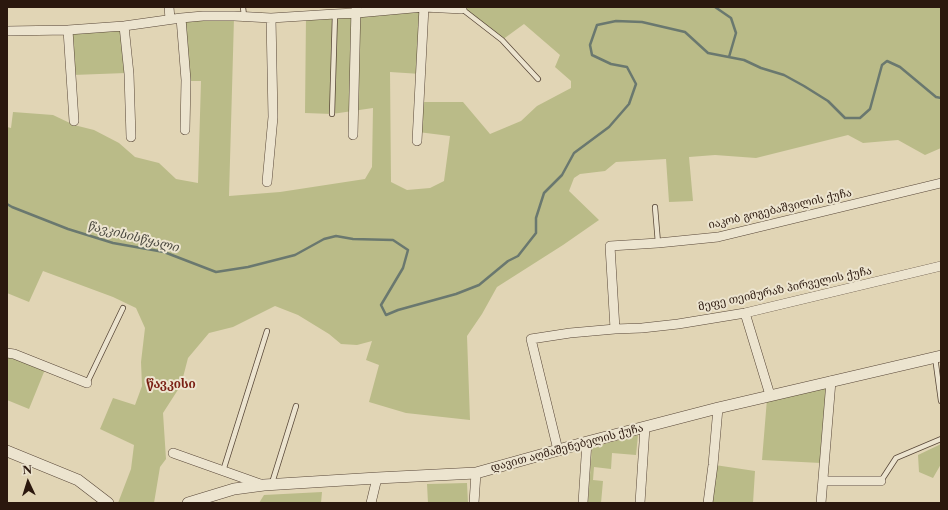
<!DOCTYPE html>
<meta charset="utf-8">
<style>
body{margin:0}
#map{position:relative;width:948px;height:510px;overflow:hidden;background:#e1d5b5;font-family:"Libre Caslon Text",serif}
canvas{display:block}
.frame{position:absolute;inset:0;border:8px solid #2b180e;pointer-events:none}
.north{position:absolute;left:8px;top:462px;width:40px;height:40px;-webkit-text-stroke:3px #ece4cf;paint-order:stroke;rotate:356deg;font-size:11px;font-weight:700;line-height:16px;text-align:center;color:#2b180e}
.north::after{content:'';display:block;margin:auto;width:14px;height:18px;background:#2b180e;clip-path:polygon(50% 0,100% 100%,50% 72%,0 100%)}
</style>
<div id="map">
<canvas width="948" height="510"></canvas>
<div class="frame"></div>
<div class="north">N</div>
</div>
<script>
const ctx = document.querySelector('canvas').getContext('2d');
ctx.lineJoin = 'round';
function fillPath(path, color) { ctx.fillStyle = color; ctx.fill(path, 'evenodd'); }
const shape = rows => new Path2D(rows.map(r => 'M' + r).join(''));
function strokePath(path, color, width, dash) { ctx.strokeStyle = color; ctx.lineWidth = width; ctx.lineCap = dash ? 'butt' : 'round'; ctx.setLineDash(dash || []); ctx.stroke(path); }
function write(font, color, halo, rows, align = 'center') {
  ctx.font = font + ' "Libre Caslon Text","Noto Serif Georgian",serif'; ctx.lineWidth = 4; ctx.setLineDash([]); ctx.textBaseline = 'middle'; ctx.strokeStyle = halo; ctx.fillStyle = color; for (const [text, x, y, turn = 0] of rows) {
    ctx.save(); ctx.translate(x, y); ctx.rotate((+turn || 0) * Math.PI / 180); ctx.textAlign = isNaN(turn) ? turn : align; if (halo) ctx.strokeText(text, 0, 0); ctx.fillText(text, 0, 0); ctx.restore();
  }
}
fillPath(shape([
 [424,7,421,74,390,72,391,182,407,190,430,188,444,181,450,136,418,132,419,102,463,102,490,134,521,121,537,106,571,88,571,81,555,67,560,55,524,24,502,40,462,9,464,7,941,7,941,148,925,155,898,140,863,143,848,135,756,158,715,155,689,157,693,201,669,202,666,159,616,162,605,171,580,174,574,178,569,191,599,220,563,245,497,287,482,314,467,336,470,420,406,413,369,402,379,365,366,360,372,341,357,345,341,344,329,334,298,315,275,306,233,327,209,333,188,358,181,385,163,413,166,459,160,467,154,503,118,503,131,469,134,445,100,429,113,398,135,405,142,386,141,362,145,328,136,308,113,297,43,271,29,302,7,293,7,127,11,128,13,112,53,115,74,125,94,130,119,143,135,157,159,163,176,179,198,183,201,81,187,81,182,21,234,18,229,196,280,192,365,179,372,167,373,108,332,114,305,113,306,16],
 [121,29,126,73,73,75,70,33],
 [7,353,46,367,29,409,7,400],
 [827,386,821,463,762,460,767,399],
 [638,435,636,455,612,453,611,469,594,467,593,480,603,481,601,503,588,503,592,447],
 [941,444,941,464,933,478,919,472,918,455],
 [715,465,755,471,753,503,709,503],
 [467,483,468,503,428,503,427,484],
 [322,492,321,503,259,503,264,495]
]), '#babb88');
strokePath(shape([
 [715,7,731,18,736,33,729,57],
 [7,204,12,207,68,229,113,243,164,252,216,272,248,267,295,255,324,239,336,236,353,239,393,240,408,250,403,268,381,305,386,315,398,310,456,294,479,285,508,261,518,256,536,233,536,218,544,193,562,175,574,153,609,127,629,104,636,84,627,67,611,64,592,55,590,45,597,25,616,21,642,22,685,32,708,53,744,60,761,68,784,75,804,86,828,101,845,118,860,118,870,109,882,65,887,61,900,67,936,97,941,98]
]), '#6a786f', 2.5);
const service = shape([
 [243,7,244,16],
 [462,9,502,40,538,79],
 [332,114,335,14],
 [655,207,658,243],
 [935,357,941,401],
 [87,383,123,308],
 [223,471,267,331],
 [881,481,896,458,941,439],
 [272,483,296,406]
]);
const minor = shape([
 [169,7,170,19],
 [181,18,186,80,185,130],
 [124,26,129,74,131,137],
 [68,30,74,121],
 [7,31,68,30,124,26,181,18,203,16,234,16,271,18,335,14,357,13,424,7,462,9],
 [353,135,356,7],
 [417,141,424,7],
 [267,182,273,117,271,18],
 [745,313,770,395],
 [615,329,610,246,658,243,718,237,941,183],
 [7,353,14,354,87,383],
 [558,450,531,339,570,333,615,329,642,328,678,324,745,313,941,266],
 [173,453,263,485],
 [823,481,881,481],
 [371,503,377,478],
 [474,503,476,473],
 [583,503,587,442],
 [640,503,645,427],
 [708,503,713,465,718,408],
 [821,503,831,381]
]);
const tertiary = shape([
 [7,451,78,480,108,503],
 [188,503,234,489,264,485,377,478,476,473,587,442,718,408,941,356]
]);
strokePath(service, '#584738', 6);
strokePath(minor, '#584738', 10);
strokePath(tertiary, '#584738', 12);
strokePath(service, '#ece4cf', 4.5);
strokePath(minor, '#ece4cf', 9);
strokePath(tertiary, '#ece4cf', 11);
write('11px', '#2b180e', '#ece4cf', [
 ["იაკობ გოგებაშვილის ქუჩა",780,209,-13],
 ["მეფე თეიმურაზ პირველის ქუჩა",785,289,-12],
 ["დავით აღმაშენებელის ქუჩა",567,448,-15]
]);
write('italic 12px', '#4a483f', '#ece4cf', [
 ["წავკისისწყალი",133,237,14]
]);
write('bold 12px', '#7a1f14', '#ece4cf', [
 ["წავკისი",171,385]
]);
</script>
